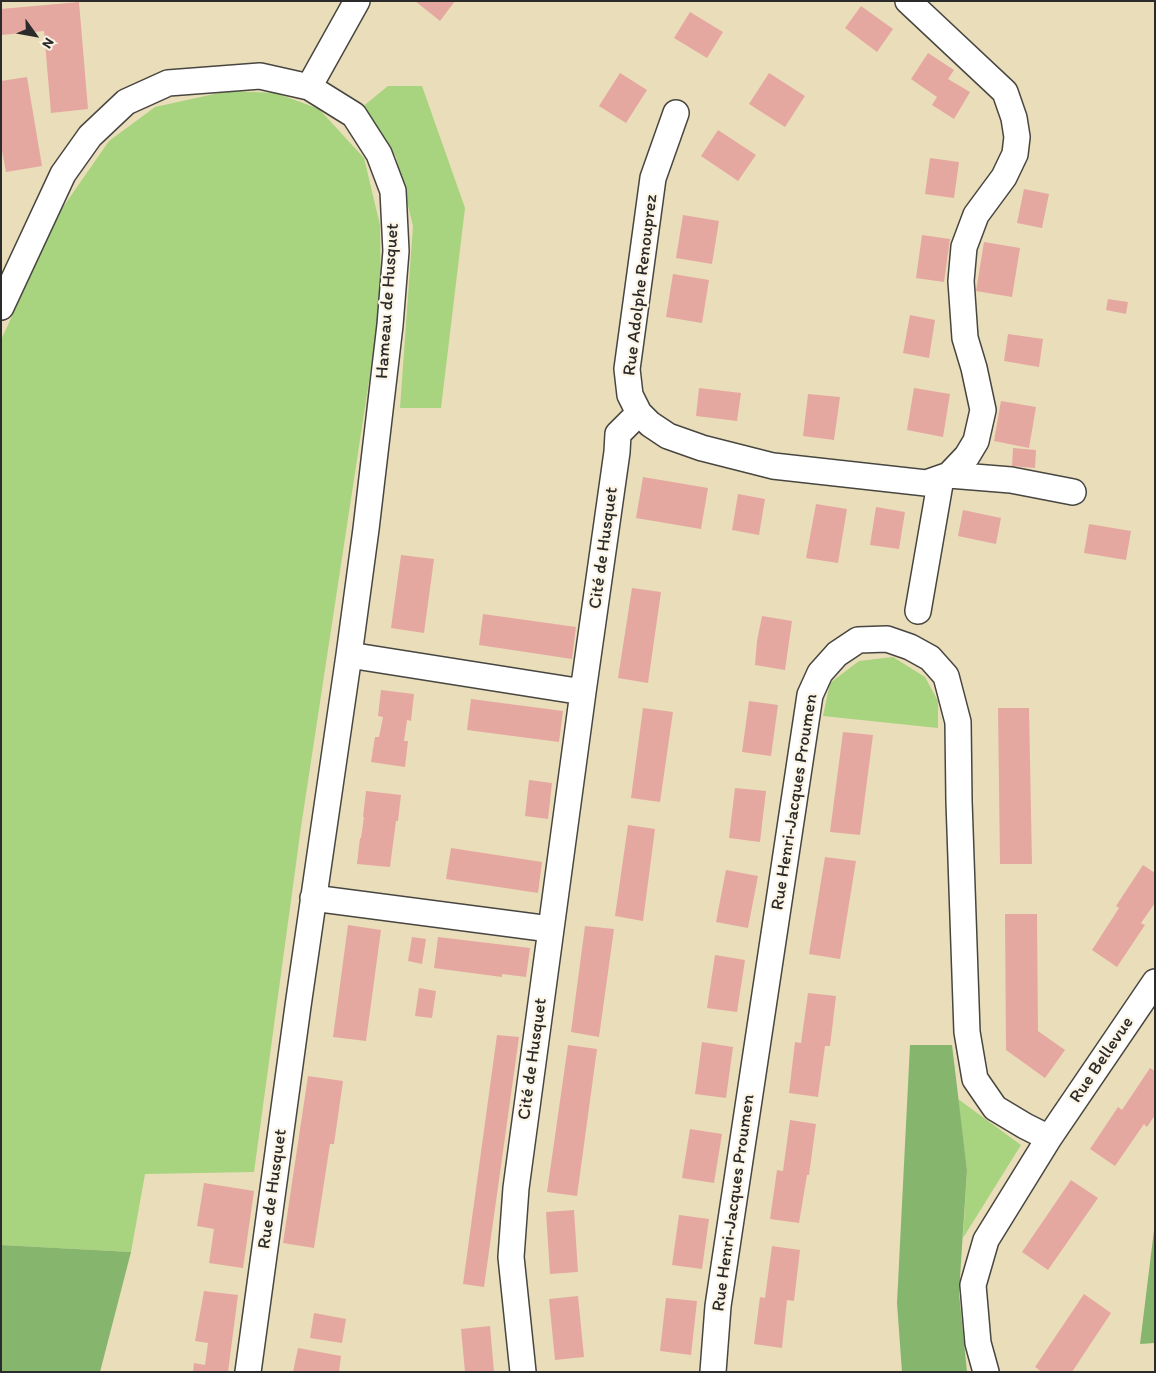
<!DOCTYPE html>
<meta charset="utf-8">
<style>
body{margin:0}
#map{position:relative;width:1156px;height:1373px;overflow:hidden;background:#eaddba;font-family:Itim,sans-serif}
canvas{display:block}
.frame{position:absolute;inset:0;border:2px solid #2b2b2b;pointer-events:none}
.north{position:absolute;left:10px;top:10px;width:50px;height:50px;-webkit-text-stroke:4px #fcf5e5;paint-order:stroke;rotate:122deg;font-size:14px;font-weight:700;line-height:20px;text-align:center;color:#2b2b2b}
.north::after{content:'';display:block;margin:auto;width:18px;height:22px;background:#2b2b2b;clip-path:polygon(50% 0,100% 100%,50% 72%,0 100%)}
</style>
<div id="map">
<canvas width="1156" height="1373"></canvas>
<div class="frame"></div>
<div class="north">N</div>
</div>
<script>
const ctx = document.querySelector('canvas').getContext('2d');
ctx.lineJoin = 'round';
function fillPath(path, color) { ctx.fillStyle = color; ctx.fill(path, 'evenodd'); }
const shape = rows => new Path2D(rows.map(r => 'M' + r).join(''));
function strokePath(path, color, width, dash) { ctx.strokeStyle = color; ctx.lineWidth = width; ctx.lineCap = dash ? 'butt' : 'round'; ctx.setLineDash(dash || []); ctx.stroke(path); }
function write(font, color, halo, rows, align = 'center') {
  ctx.font = font + ' Itim,sans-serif'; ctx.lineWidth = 4.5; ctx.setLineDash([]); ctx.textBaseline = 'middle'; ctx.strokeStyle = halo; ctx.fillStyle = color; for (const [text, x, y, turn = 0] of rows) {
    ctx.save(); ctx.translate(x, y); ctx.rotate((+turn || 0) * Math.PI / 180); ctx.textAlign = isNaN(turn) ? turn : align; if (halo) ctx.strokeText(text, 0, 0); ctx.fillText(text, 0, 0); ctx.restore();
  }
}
fillPath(shape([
 [388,86,422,86,465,208,441,408,400,408,413,226,396,157,361,108],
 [228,91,276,93,319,109,364,158,380,225,381,302,301,827,254,1172,145,1174,131,1252,1,1245,1,340,61,210,109,141,155,107],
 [893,657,925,677,938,701,938,728,823,716,830,683,859,661],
 [958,1099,1021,1145,963,1238,967,1170]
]), '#a8d37f');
fillPath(shape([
 [910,1045,952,1045,967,1170,959,1293,967,1372,902,1372,897,1303],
 [1155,1222,1155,1343,1140,1344],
 [1,1245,131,1252,100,1372,1,1372]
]), '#86b56e');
fillPath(shape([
 [415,1,455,1,440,21],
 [79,2,88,109,51,113,44,31,1,35,1,9],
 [861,6,893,29,877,52,845,28],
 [690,12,723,32,707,58,674,38],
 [928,53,954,70,948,79,970,92,954,119,932,105,937,97,911,79],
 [620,73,647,90,626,123,599,106],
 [769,73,805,96,785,127,749,104],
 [27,77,42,166,6,172,1,145,1,81],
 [718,130,756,155,738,181,701,156],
 [930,158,959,162,954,198,925,194],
 [1024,189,1049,194,1042,228,1017,223],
 [683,215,719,221,712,264,676,258],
 [922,235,950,239,944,282,916,278],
 [984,242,1020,248,1012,297,976,291],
 [673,274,709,280,702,323,666,317],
 [1108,299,1128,302,1126,314,1106,310],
 [910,315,935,320,929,358,903,353],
 [1008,334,1043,339,1039,367,1004,361],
 [699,388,741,393,737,421,696,416],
 [914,388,950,394,943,437,907,430],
 [808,394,840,397,834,440,803,436],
 [1001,401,1036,407,1029,448,994,441],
 [1013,448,1036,450,1035,468,1012,466],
 [643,477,708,488,701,529,636,518],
 [738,494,765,499,759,535,732,530],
 [816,504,847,509,838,563,806,558],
 [876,507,905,512,899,549,870,545],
 [963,510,1001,518,996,544,958,536],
 [1089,524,1131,531,1126,560,1084,553],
 [401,555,434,559,424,633,391,628],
 [632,588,661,592,648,683,618,678],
 [483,614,576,627,572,659,479,645],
 [762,616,792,621,785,670,755,665,757,641],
 [381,690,414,694,411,721,407,720,404,741,408,741,405,767,371,762,375,737,379,737,383,717,378,716],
 [471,699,563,711,559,742,467,730],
 [749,701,778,705,771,756,742,752],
 [643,708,673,712,660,802,631,798],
 [998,708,1029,708,1032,864,1000,864],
 [843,732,873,735,860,835,830,832],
 [529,780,552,783,548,819,525,816],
 [735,788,766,791,760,842,729,838],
 [366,791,401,795,398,821,396,821,390,867,357,864,360,838,361,838,364,817,363,817],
 [628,825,655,829,643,921,615,916],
 [451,848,542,862,538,893,446,879],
 [825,857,856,861,840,959,809,954],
 [1143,865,1155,873,1155,903,1141,923,1145,925,1117,967,1092,950,1119,908,1116,906],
 [726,870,758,876,748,928,716,922],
 [1005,914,1037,914,1038,1031,1065,1050,1045,1078,1006,1050],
 [348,925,381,930,366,1041,333,1037],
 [585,926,614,929,599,1037,571,1032],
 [412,937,426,939,422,964,408,961],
 [438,937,530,948,526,977,502,974,502,977,434,968],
 [715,955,745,960,737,1012,707,1008],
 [419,988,436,991,432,1018,415,1016],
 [808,993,836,996,830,1046,825,1046,818,1097,789,1093,795,1042,801,1043],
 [497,1035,519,1037,484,1287,463,1284],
 [702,1042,733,1047,726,1098,695,1094],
 [568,1045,597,1049,577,1196,547,1192],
 [1150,1068,1155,1071,1155,1115,1147,1127,1144,1124,1115,1166,1090,1149,1118,1107,1122,1110],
 [308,1076,343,1081,334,1144,330,1144,314,1248,283,1243],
 [790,1120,816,1124,809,1175,807,1175,799,1223,770,1219,777,1170,783,1171],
 [690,1129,722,1134,714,1183,682,1178],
 [1071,1180,1098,1198,1048,1270,1022,1252],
 [204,1183,254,1191,243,1268,209,1263,214,1229,197,1226],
 [574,1210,578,1272,550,1274,546,1212],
 [679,1215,709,1219,702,1269,672,1265],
 [772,1246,800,1250,794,1301,787,1300,782,1348,754,1344,760,1297,765,1298],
 [204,1291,238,1295,228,1372,193,1372,194,1363,205,1365,208,1343,195,1341],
 [1084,1294,1111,1313,1072,1372,1042,1372,1035,1367],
 [578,1296,584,1357,555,1360,549,1299],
 [666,1298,697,1301,691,1355,660,1351],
 [314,1313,346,1319,342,1343,310,1338],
 [490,1326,494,1372,465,1372,461,1329],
 [298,1348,341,1356,339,1372,293,1372]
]), '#e5a8a1');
const minor = shape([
 [309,87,357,1],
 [676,113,653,178,627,369,630,395,639,413,650,424,668,436,702,448,773,466,926,483,949,475,967,456,976,441,983,410,974,368,965,338,961,281,964,247,976,215,1004,177,1015,154,1017,137,1014,118,1005,92,908,1],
 [1,307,63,174,90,136,126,102,168,83,260,76,309,87,354,115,379,154,393,191,396,251,390,325,366,529,349,655,298,1006,248,1372],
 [949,475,1011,480,1073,492],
 [918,611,941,478],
 [349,655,583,692],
 [313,898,550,929],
 [523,1372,511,1257,516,1188,583,692,617,452,618,434,639,413],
 [713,1372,718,1306,810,695,820,673,837,654,858,640,887,639,910,647,930,658,946,676,958,722,959,801,967,1032,975,1079,995,1108,1025,1126,1049,1138],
 [986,1372,978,1343,973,1285,986,1240,1049,1138,1155,982]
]);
strokePath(minor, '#484640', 28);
strokePath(minor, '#fff', 25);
write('18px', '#2b2b2b', '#fcf5e5', [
 ["Rue Adolphe Renouprez",641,285,-83],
 ["Hameau de Husquet",388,301,-86],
 ["Cité de Husquet",604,548,-82],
 ["Rue Henri-Jacques Proumen",795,802,-81],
 ["Cité de Husquet",533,1059,-82],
 ["Rue Bellevue",1102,1060,-56],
 ["Rue de Husquet",273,1189,-82],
 ["Rue Henri-Jacques Proumen",734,1203,-82]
]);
</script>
